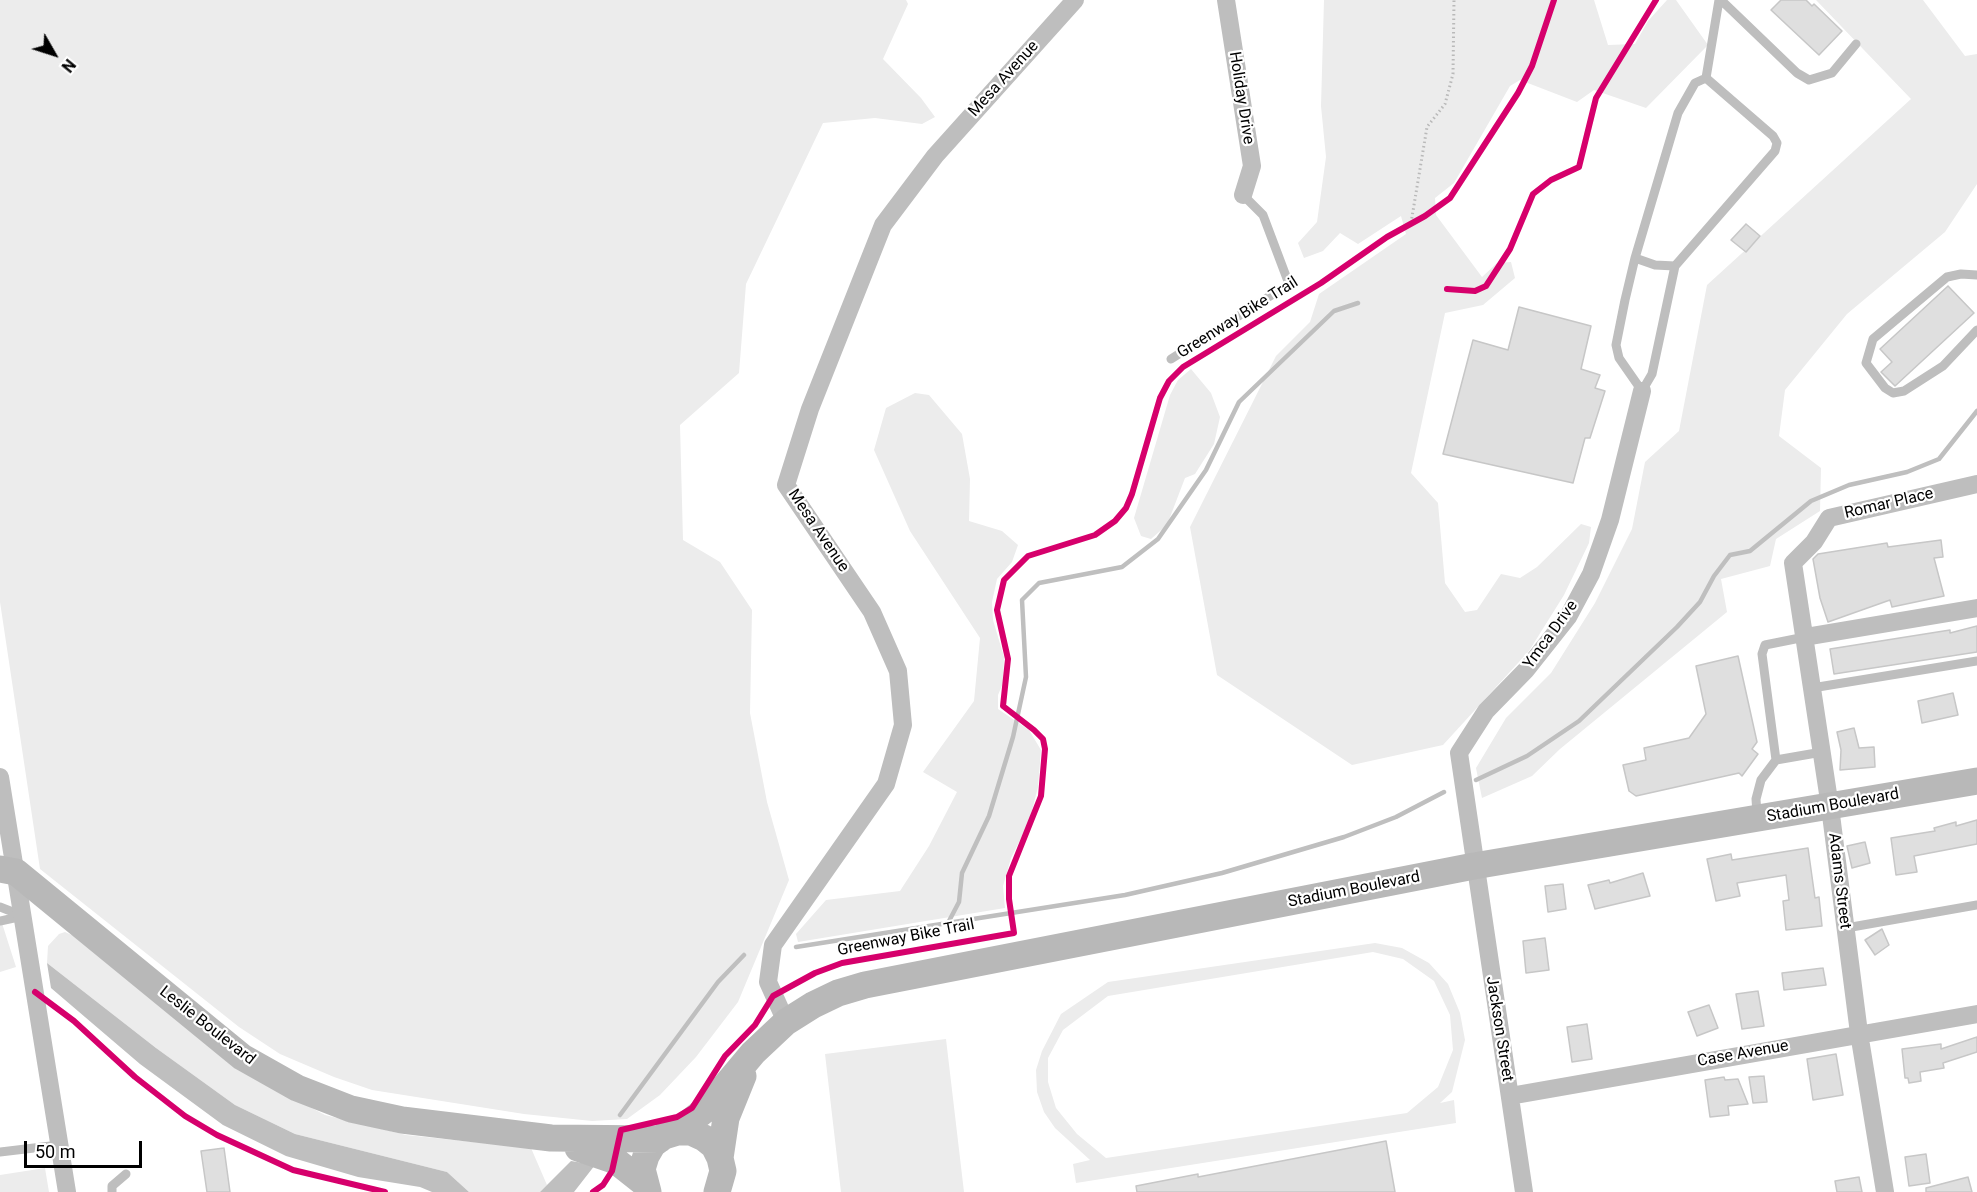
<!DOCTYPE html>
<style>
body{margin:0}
#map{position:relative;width:1977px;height:1192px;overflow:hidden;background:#fff;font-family:Roboto,sans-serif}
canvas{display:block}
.north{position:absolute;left:24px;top:24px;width:60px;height:60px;-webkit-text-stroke:4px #fff;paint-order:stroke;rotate:129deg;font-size:16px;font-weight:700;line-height:24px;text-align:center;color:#000}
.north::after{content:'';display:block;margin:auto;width:21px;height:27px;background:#000;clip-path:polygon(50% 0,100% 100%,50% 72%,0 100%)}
.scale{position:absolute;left:24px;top:1141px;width:118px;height:27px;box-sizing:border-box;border:3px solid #000;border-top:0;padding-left:8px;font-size:18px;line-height:21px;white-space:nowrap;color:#000;-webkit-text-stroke:4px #fff;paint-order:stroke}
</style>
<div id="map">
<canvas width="1977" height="1192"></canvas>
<div class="north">N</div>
<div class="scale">50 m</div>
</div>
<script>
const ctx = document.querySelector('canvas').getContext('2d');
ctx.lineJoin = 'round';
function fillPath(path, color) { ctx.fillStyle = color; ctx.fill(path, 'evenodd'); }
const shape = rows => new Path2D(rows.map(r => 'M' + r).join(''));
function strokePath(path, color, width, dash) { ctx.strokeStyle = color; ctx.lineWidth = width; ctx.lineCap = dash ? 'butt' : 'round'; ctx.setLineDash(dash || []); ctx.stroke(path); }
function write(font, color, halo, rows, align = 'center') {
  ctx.font = font + ' Roboto,sans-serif'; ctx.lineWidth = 4.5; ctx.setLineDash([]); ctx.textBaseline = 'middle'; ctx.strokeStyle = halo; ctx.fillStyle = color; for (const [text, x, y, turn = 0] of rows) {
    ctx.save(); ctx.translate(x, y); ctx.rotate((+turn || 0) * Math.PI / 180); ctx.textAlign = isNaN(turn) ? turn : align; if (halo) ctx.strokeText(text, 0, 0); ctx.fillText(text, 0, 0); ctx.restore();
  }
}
fillPath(shape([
 [0,0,906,0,908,4,883,59,921,98,935,117,922,124,875,118,823,123,746,284,739,373,680,425,683,540,720,562,752,610,750,713,767,802,789,880,738,1002,696,1057,660,1095,627,1119,592,1121,524,1114,372,1090,334,1077,280,1054,239,1027,40,869,0,602],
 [1324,0,1594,0,1608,45,1635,44,1648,21,1667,0,1676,0,1708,45,1646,108,1594,90,1577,102,1520,80,1510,86,1454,183,1435,198,1436,215,1482,277,1497,263,1511,262,1515,278,1483,305,1445,313,1411,473,1438,503,1445,583,1465,612,1477,610,1501,574,1520,578,1537,567,1581,524,1591,527,1589,543,1564,595,1529,651,1443,745,1352,765,1217,675,1190,527,1276,356,1310,322,1319,294,1406,234,1401,216,1358,244,1340,233,1323,251,1304,258,1298,243,1317,222,1326,157,1321,106],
 [1816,0,1923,0,1965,56,1977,54,1977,184,1945,232,1847,314,1785,390,1779,436,1821,468,1820,511,1776,539,1770,566,1721,579,1727,612,1560,749,1532,776,1482,798,1476,768,1506,718,1551,673,1595,603,1632,529,1645,462,1679,431,1707,285,1911,99],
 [1191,369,1211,393,1220,417,1214,444,1195,474,1185,478,1167,525,1151,539,1141,536,1134,518,1170,395,1178,380],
 [915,393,929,395,962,434,970,479,969,521,1002,531,1018,545,1012,562,997,579,992,602,993,620,1004,657,1003,683,998,695,998,709,1029,730,1041,750,1038,787,1029,822,1011,858,1003,886,1005,908,798,942,796,934,826,900,900,891,929,846,957,792,923,772,974,701,980,638,910,531,874,450,886,408],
 [1,920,16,967,0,972,0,921],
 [65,932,76,937,240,1070,325,1115,406,1135,531,1148,547,1185,540,1192,469,1192,447,1172,295,1134,235,1105,156,1048,47,963,48,946,59,934],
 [1375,943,1402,948,1429,963,1448,984,1460,1013,1465,1040,1452,1092,1440,1103,1454,1100,1456,1123,1076,1183,1073,1164,1090,1160,1055,1128,1044,1112,1037,1092,1036,1070,1042,1051,1061,1014,1108,982],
 [1373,952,1403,959,1434,981,1450,1015,1453,1050,1438,1087,1407,1113,1106,1158,1077,1134,1056,1108,1048,1082,1048,1058,1063,1030,1108,996],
 [946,1039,964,1192,841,1192,825,1054],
 [45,1168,49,1192,0,1192,0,1175]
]), '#ececec');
fillPath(shape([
 [47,963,156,1048,235,1105,295,1134,447,1172,469,1192,432,1192,420,1187,358,1177,286,1156,223,1125,140,1064,51,988],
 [571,1161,595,1165,574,1192,540,1192]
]), '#bfbfbf');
strokePath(shape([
 [1476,780,1527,756,1579,721,1677,627,1700,602,1714,576,1730,555,1750,551,1811,501,1849,485,1907,472,1939,459,1977,411],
 [949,921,959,902,962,873,989,816,1013,737,1026,677,1022,600,1039,583,1122,567,1158,539,1206,470,1239,402,1334,311,1358,303],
 [796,947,1125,895,1222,873,1344,837,1396,817,1444,792],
 [620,1115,718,982,744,955]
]), '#bfbfbf', 4.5);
const building = shape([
 [1781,0,1806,0,1812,6,1814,4,1842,31,1819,55,1771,10,1781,0],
 [1746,224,1760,236,1746,252,1731,240,1746,224],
 [1948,286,1974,313,1895,386,1881,372,1892,362,1880,349,1948,286],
 [1519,307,1591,326,1581,369,1600,375,1595,388,1605,391,1590,438,1585,438,1573,483,1443,454,1473,340,1508,350,1519,307],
 [1941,540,1943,557,1934,558,1944,596,1892,607,1890,600,1828,622,1820,598,1813,559,1818,554,1887,543,1888,547,1941,540],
 [1977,626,1977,652,1834,674,1830,649,1950,630,1950,633,1977,626],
 [1738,656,1757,742,1752,749,1758,754,1742,776,1739,773,1636,796,1629,791,1623,765,1646,760,1644,748,1689,738,1706,714,1696,666,1738,656],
 [1953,693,1958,715,1922,723,1918,701,1953,693],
 [1854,728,1859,748,1874,747,1875,767,1840,770,1841,750,1837,732,1854,728],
 [1977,820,1977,844,1914,856,1917,872,1896,875,1891,838,1935,831,1934,828,1956,822,1956,826,1977,820],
 [1865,842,1870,863,1852,868,1847,846,1865,842],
 [1808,848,1815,898,1819,897,1822,926,1786,930,1783,901,1789,900,1786,875,1737,883,1740,896,1716,901,1707,859,1731,854,1732,860,1808,848],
 [1643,873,1650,896,1595,909,1588,885,1609,880,1610,883,1643,873],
 [1563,884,1566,909,1548,912,1545,886,1563,884],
 [1882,929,1889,945,1875,955,1865,940,1882,929],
 [1545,938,1549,970,1526,973,1523,941,1545,938],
 [1823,968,1826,985,1784,990,1782,973,1823,968],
 [1758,991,1764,1026,1742,1029,1736,994,1758,991],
 [1709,1005,1718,1028,1697,1036,1688,1012,1709,1005],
 [1587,1024,1592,1059,1572,1062,1567,1027,1587,1024],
 [1977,1037,1977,1052,1943,1063,1944,1068,1920,1072,1921,1081,1909,1083,1908,1078,1905,1078,1902,1049,1941,1044,1941,1049,1977,1037],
 [1836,1054,1843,1095,1813,1100,1807,1059,1836,1054],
 [1764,1076,1767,1102,1753,1103,1749,1077,1764,1076],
 [1724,1077,1725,1080,1738,1079,1748,1104,1728,1106,1729,1115,1710,1117,1705,1080,1724,1077],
 [1386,1141,1395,1192,1137,1192,1136,1186,1198,1174,1198,1177,1386,1141],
 [224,1148,230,1192,207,1192,201,1151,224,1148],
 [1926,1154,1930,1183,1909,1186,1905,1157,1926,1154],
 [1859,1177,1862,1192,1837,1192,1835,1181,1859,1177],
 [1968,1177,1972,1192,1926,1192,1926,1188,1968,1177]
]);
fillPath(building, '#dfdfdf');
strokePath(building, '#c7c7c7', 1.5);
strokePath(shape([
 [1411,223,1427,127,1445,104,1453,74,1454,0]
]), '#b9b9b9', 3, [1.5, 3]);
strokePath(shape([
 [1721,0,1797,73,1809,80,1832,73,1856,44],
 [1706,78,1719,0],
 [1635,258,1655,265,1675,266,1775,151,1777,143,1773,136,1706,78,1695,83,1678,113,1635,258,1625,300,1616,345,1619,358,1642,391,1652,374,1675,266],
 [1977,275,1961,274,1947,277,1873,339,1866,363,1885,388,1893,393,1904,391,1943,366,1977,330],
 [1171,359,1289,284,1263,215,1243,195],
 [1812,688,1977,661],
 [1776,760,1822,752],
 [1757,814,1756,799,1761,780,1776,760,1762,654,1765,645,1805,637],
 [0,907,23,916],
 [0,921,23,916],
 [1846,928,1977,905],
 [0,1152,59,1145],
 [112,1192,112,1186,126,1174]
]), '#bebebe', 9);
strokePath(shape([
 [1226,0,1252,166,1243,195],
 [1805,637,1977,608],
 [0,777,67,1192],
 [786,1022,768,982,773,945,886,784,903,725,898,671,872,612,786,485,810,409,883,225,935,156,1075,0],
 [1510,1096,1977,1014],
 [1524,1192,1459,753,1486,711,1526,670,1568,617,1591,574,1610,520,1642,391],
 [1885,1192,1859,1033,1830,807,1793,563,1814,542,1829,518,1977,484]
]), '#bebebe', 18);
strokePath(shape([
 [0,869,16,872,242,1057,297,1088,351,1109,402,1120,551,1138,660,1139],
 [677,1132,706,1109,753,1053,786,1022,813,1005,838,993,865,985,1474,866,1977,781],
 [578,1148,616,1161,644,1183],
 [720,1158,726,1118,743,1076],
 [648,1192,642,1169,646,1156,653,1144,664,1136,677,1132,691,1132,704,1138,714,1146,720,1158,723,1171,717,1192]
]), '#b8b8b8', 27);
strokePath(shape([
 [1447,289,1475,291,1486,286,1510,249,1533,194,1551,180,1579,167,1596,98,1656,0],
 [35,992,74,1021,135,1077,185,1116,217,1135,293,1170,385,1192],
 [593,1192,603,1185,612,1171,621,1130,677,1117,692,1108,725,1056,755,1025,773,996,815,973,842,963,1014,933,1009,899,1009,876,1041,796,1045,749,1043,739,1034,730,1003,706,1008,659,997,610,1004,580,1028,556,1095,535,1115,521,1126,508,1132,494,1160,398,1169,381,1183,367,1321,283,1387,237,1425,216,1450,198,1518,93,1532,66,1554,0]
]), '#d6006c', 6);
write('16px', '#000', '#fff', [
 ["Mesa Avenue",1004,79,-48],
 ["Holiday Drive",1241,98,81],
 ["Greenway Bike Trail",1238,318,-32],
 ["Romar Place",1889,504,-13],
 ["Mesa Avenue",818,531,56],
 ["Ymca Drive",1551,635,-54],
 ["Stadium Boulevard",1833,806,-10],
 ["Adams Street",1839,881,83],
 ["Stadium Boulevard",1354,890,-11],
 ["Greenway Bike Trail",906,938,-11],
 ["Leslie Boulevard",207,1026,38],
 ["Jackson Street",1499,1029,81],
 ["Case Avenue",1743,1054,-10]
]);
</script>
